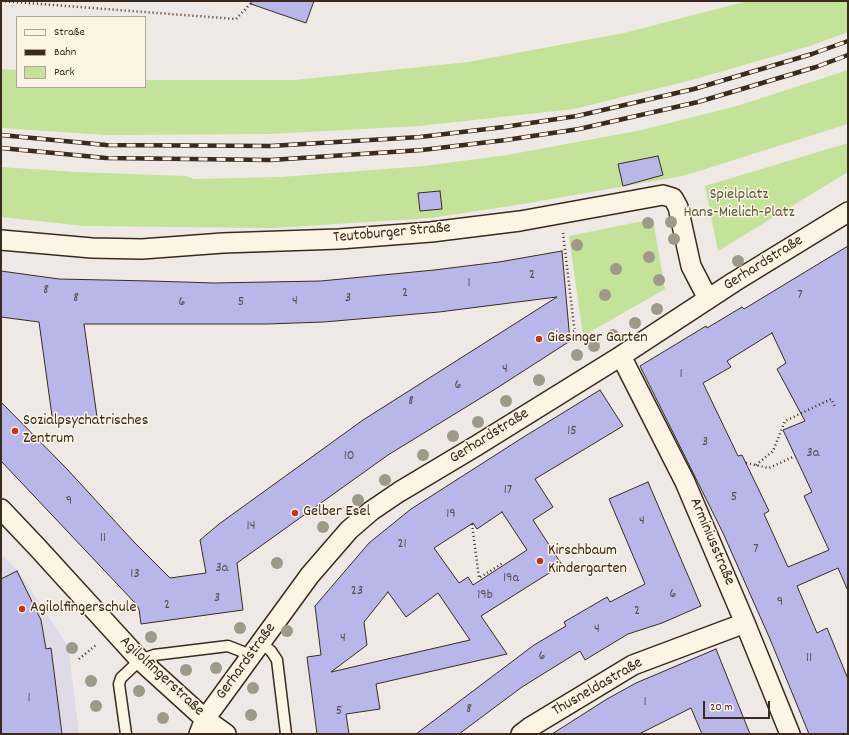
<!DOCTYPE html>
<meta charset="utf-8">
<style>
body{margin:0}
#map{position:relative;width:849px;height:735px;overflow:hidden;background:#efe9e6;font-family:Dekko,sans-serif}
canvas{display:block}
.frame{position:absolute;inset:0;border:2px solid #3b2a1e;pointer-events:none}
.legend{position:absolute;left:16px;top:16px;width:130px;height:72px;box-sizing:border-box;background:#fcf5e5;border:1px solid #afa495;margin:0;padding:5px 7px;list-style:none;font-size:12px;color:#3b2a1e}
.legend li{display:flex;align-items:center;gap:8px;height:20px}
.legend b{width:20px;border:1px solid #afa495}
.scale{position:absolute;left:703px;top:701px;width:67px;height:18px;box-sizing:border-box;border:2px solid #3b2a1e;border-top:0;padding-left:5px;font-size:12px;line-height:14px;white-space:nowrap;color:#3b2a1e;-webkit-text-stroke:3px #fcf5e5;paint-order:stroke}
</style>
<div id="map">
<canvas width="849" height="735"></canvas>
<div class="frame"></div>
<ul class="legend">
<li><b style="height:5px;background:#fcf5e5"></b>Straße</li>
<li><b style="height:5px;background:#3b2a1e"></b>Bahn</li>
<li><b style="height:11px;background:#c4e29a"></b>Park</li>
</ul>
<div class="scale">20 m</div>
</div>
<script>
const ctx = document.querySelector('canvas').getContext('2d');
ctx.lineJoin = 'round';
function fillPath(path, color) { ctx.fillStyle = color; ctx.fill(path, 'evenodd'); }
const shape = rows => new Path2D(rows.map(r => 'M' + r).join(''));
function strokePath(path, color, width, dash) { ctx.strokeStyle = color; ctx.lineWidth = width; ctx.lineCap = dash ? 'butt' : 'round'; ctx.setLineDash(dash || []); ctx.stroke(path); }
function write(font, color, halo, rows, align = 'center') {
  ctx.font = font + ' Dekko,sans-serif'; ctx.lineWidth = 3; ctx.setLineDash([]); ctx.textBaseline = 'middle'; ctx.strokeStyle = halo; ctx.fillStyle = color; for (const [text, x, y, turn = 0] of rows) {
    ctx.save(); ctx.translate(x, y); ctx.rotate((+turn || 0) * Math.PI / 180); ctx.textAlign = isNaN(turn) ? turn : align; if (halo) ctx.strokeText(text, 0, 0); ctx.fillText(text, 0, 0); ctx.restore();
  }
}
fillPath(shape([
 [1,554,18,571,68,646,79,734,1,734]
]), '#dfdae7');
fillPath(shape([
 [748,1,848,1,848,32,810,46,692,80,574,109,419,126,270,134,106,135,1,128,1,69,17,70,17,87,145,87,145,80,295,80,468,62,624,33],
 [848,70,848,124,683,176,517,205,430,218,273,228,84,226,1,217,1,167,77,172,186,176,194,179,281,177,424,166,507,155,642,130,737,106],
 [848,143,848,172,718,251,705,186],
 [653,219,665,289,583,336,569,236]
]), '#c4e29a');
const building = shape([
 [251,1,314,1,306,23,251,4,251,1],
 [658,156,663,175,623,186,618,164,658,156],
 [440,191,442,209,420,211,418,193,440,191],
 [848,246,848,591,838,568,797,586,817,633,827,628,848,679,848,734,809,734,770,639,723,533,640,366,706,326,707,328,742,307,744,309,848,246],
 [772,333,786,363,777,369,805,421,783,430,812,492,804,496,829,550,788,567,764,514,769,511,742,455,738,456,703,383,731,367,727,361,772,333],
 [562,251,570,341,497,388,388,455,237,563,243,610,141,624,139,609,136,604,1,461,1,402,67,469,134,542,170,578,206,573,200,540,219,524,363,420,557,297,439,312,324,322,267,324,84,324,97,417,53,423,39,322,1,317,1,271,59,279,151,281,214,283,321,281,434,270,499,262,562,251],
 [600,390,623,426,535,479,553,507,533,520,562,565,481,616,507,654,376,684,380,709,346,714,349,734,317,734,307,657,321,655,315,606,369,543,411,509,522,438,600,390],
 [502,512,527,550,473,585,468,577,459,583,434,548,473,523,477,529,502,512],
 [388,592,406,617,438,593,470,640,331,672,367,645,364,622,388,592],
 [648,482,701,606,662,623,628,634,585,660,580,651,522,687,459,734,416,734,534,645,566,626,564,622,607,597,610,602,645,584,609,499,648,482],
 [17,571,41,620,46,649,51,648,62,734,1,734,1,579,17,571],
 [716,649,750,734,702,734,691,708,639,734,552,734,607,699,636,683,716,649]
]);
fillPath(building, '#b9b7e9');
strokePath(building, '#3b2a1e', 1);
const lane = shape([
 [261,643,271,651,277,660,286,734],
 [126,734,119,684,121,678,140,660,154,655,228,646,251,655]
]);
const street = shape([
 [1,240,92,248,142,249,223,243,339,239,431,232,520,221,663,195,673,198,678,207,691,266,708,299],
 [621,356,685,482,745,623,790,734],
 [1,509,37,547,140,660,205,719,226,734],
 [199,734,205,719,310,575,349,530,371,511,399,492,476,446,621,356,734,282,848,212],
 [521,734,529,728,633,665,745,623]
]);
strokePath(lane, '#3b2a1e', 13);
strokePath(street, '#3b2a1e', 22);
strokePath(shape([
 [1,1,236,19,253,1],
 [563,233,576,343],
 [746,463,769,468,795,456],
 [756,465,773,451,785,421,831,399,835,407],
 [472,524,479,578,503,563],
 [79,659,96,645]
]), '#3b2a1e', 2.5, [1, 3]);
strokePath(lane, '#fcf5e5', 10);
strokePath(street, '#fcf5e5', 19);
const rail = shape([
 [1,135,106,145,270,146,420,137,504,127,577,116,694,89,812,54,848,41],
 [1,148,106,158,271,160,422,150,506,140,579,129,698,102,816,67,848,55]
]);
strokePath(rail, '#3b2a1e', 4.5);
strokePath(rail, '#fcf5e5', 3, [9]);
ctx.fillStyle = '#9f9989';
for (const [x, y] of [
 [671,222],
 [648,223],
 [674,239],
 [577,245],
 [649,257],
 [738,261],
 [616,269],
 [659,280],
 [605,295],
 [657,309],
 [635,323],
 [613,335],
 [594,346],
 [577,355],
 [539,380],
 [506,401],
 [478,422],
 [453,436],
 [423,455],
 [385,480],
 [358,500],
 [323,527],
 [277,563],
 [240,628],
 [287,631],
 [151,637],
 [72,648],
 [216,668],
 [186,670],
 [91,681],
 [253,688],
 [139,691],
 [96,706],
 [251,715],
 [163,718]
]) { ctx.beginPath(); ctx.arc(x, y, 6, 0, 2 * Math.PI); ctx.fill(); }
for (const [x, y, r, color] of [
 [539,339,4,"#c8321e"],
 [15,431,4,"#c8321e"],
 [295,513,4,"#c8321e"],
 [540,561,4,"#c8321e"],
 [22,609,4,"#c8321e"]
]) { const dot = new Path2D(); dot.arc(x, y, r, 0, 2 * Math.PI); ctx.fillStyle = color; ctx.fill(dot); strokePath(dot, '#fcf5e5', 1.5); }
write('14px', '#5a4d51', null, [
 ["2",532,276],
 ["1",469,284],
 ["8",46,291],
 ["2",405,294],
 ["7",800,296],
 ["8",76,299],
 ["3",348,299],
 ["4",295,302],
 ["6",182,303],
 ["5",241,303],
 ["4",505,370],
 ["1",681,375],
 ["6",458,386],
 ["8",411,402],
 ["15",572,432],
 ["3",705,443],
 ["3a",813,454],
 ["10",349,457],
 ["17",508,491],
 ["5",734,498],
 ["9",69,502],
 ["19",451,515],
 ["4",642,522],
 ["14",251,527],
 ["11",103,539],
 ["21",402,545],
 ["7",756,550],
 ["3a",222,569],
 ["13",135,575],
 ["19a",511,579],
 ["23",357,592],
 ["6",673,595],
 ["19b",485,596],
 ["3",217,599],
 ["9",780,603],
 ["2",167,606],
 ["2",637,612],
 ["4",597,630],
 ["4",343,639],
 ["6",542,657],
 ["11",809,659],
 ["1",29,699],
 ["1",645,703],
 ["8",469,710],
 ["5",339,712]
]);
write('16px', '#5d583d', '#fcf5e5', [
 ["Spielplatz",739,196],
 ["Hans-Mielich-Platz",739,214]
]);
write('16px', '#3b2a1e', '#fcf5e5', [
 ["Teutoburger Straße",392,234,-5],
 ["Gerhardstraße",764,264,-32],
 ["Gerhardstraße",490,437,-32],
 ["Arminiusstraße",711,542,67],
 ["Gerhardstraße",247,662,-54],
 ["Agilolfingerstraße",161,677,43],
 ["Thusneldastraße",598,688,-30]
]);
write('16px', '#3b2a1e', '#fcf5e5', [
 ["Giesinger Garten",547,339],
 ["Sozialpsychatrisches",23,422],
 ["Zentrum",23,440],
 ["Gelber Esel",303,513],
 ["Kirschbaum",548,552],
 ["Kindergarten",548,570],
 ["Agilolfingerschule",30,609]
], 'left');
</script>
